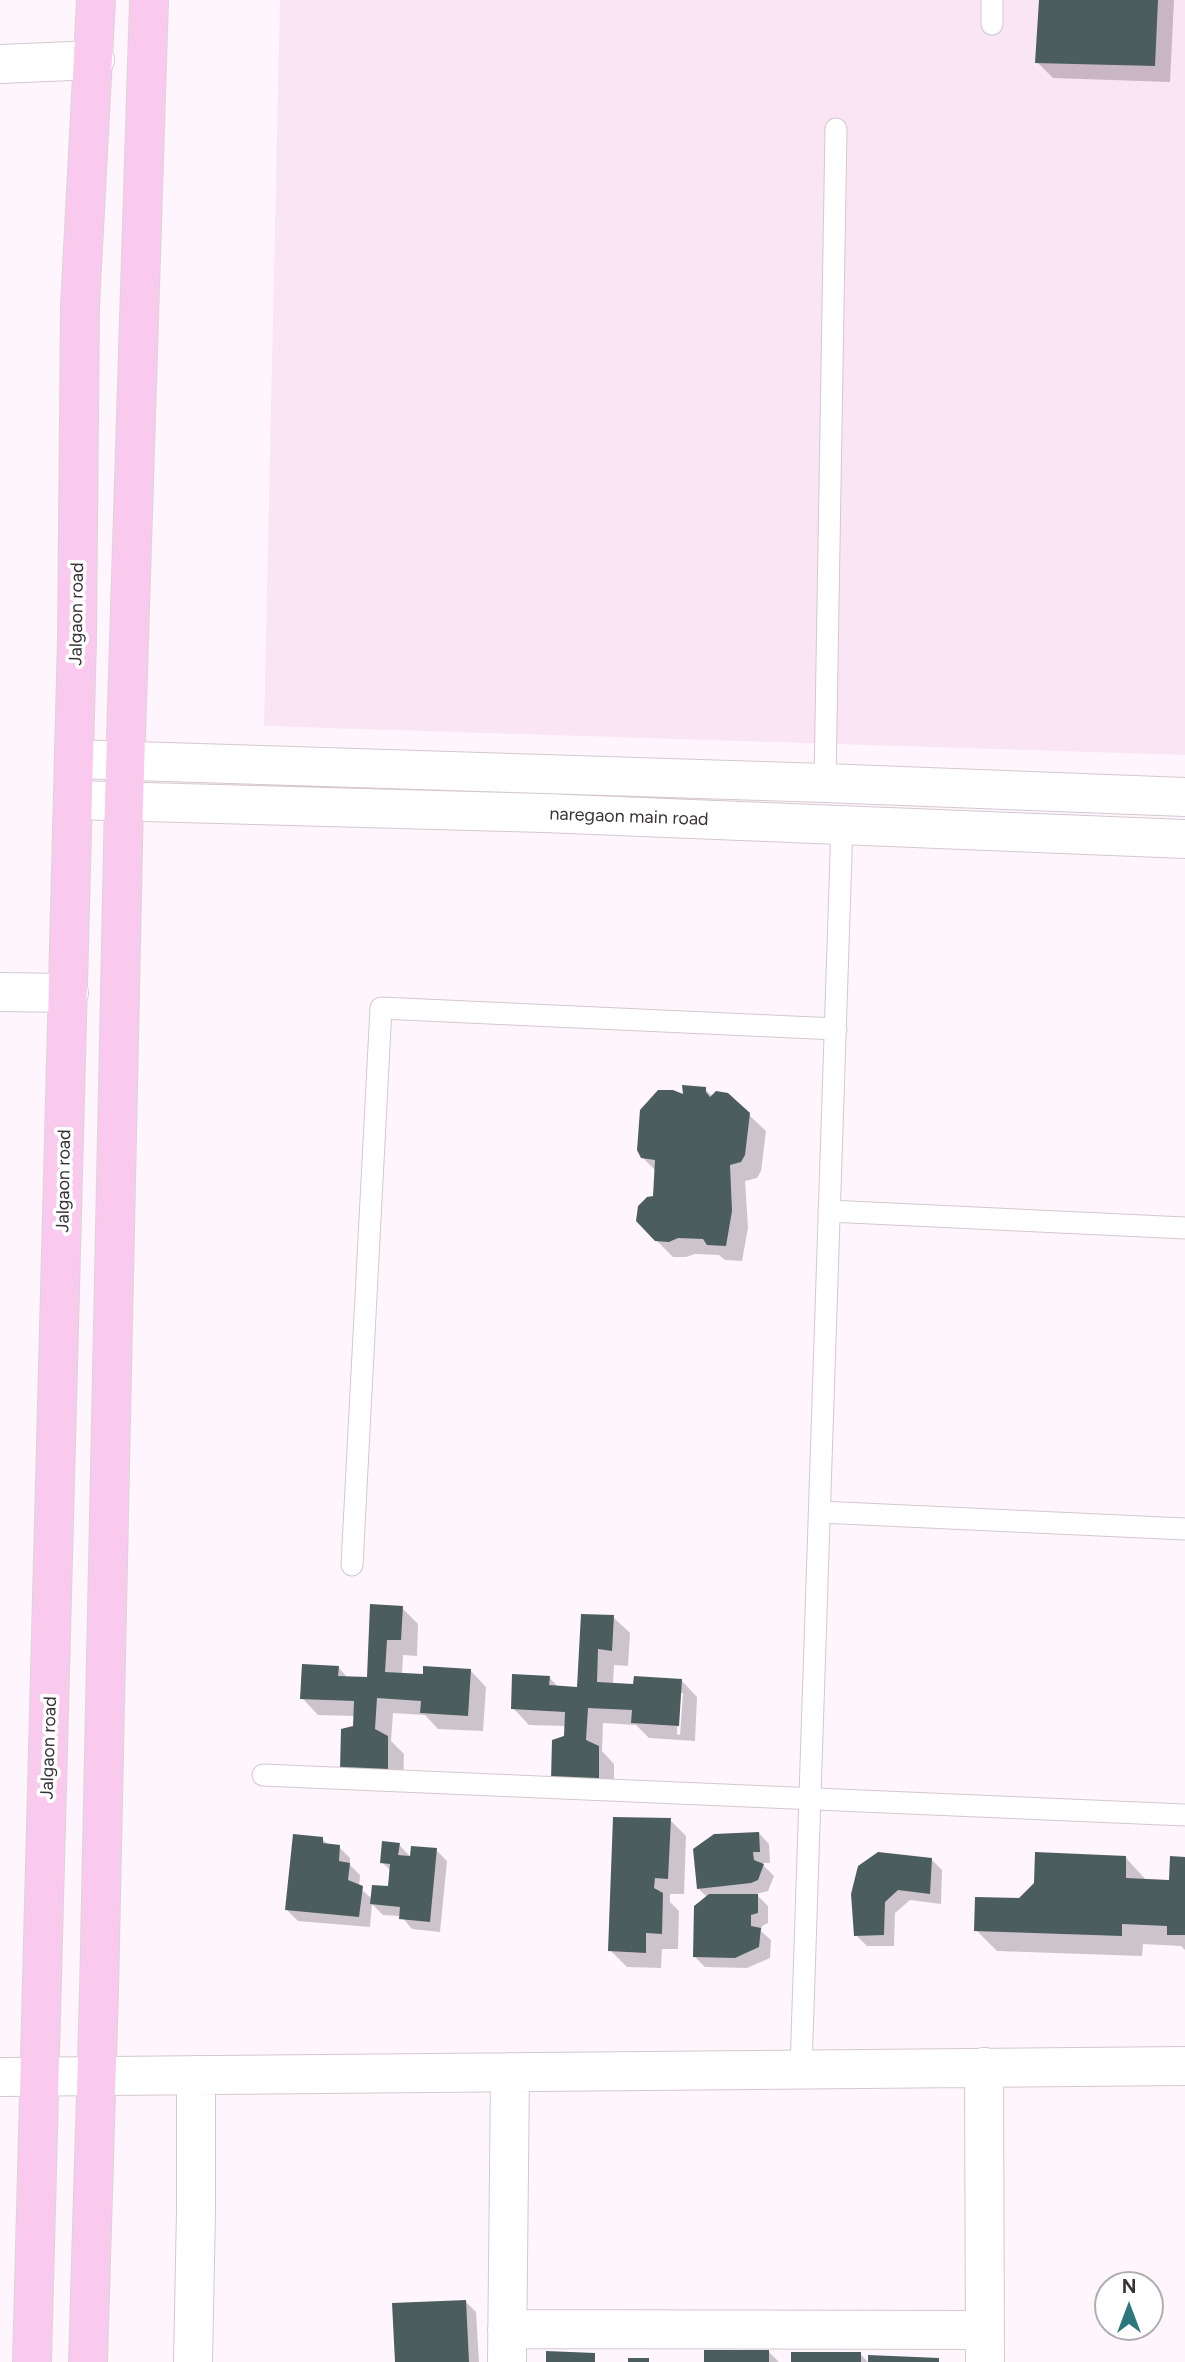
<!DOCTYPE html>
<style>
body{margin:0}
#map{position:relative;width:1185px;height:2362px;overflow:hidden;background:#fff6fd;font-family:Figtree,sans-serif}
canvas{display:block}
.north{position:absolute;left:1094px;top:2271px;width:70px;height:70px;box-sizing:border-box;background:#fff;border:2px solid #b0aeaf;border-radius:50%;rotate:0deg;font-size:19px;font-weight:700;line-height:28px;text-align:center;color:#3a3438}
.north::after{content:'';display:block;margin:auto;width:24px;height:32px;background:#2d767c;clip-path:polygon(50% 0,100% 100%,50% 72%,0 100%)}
</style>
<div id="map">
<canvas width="1185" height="2362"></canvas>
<div class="north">N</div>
</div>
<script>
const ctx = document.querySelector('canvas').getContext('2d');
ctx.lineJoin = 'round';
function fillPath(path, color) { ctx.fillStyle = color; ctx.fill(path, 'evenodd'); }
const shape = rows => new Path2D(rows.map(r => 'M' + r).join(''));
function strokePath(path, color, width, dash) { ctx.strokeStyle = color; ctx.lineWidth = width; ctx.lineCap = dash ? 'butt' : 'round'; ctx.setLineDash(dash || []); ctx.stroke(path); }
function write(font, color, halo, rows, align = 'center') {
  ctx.font = font + ' Figtree,sans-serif'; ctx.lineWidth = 7; ctx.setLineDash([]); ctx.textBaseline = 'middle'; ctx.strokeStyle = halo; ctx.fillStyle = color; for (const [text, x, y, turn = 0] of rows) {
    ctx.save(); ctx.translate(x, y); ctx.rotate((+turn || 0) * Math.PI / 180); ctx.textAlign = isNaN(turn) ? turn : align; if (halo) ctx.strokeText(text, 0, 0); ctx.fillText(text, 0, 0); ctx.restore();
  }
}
fillPath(shape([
 [280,0,1185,0,1185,755,264,726]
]), '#fae5f4');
fillPath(shape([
 [1041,0,1174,0,1170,82,1053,78,1037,62],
 [705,1089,713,1097,749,1115,766,1131,761,1171,757,1178,745,1181,748,1228,742,1261,725,1260,719,1255,695,1254,686,1257,673,1257,637,1221,654,1198,656,1171,642,1157,685,1097],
 [402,1608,418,1624,417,1656,403,1655,402,1675,424,1676,470,1670,486,1687,483,1731,438,1729,425,1715,393,1713,391,1741,404,1754,403,1786,358,1786,355,1716,318,1715,302,1698,338,1667,348,1678,368,1679],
 [583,1616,613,1617,630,1633,628,1666,614,1665,613,1685,635,1686,681,1680,697,1697,695,1741,649,1738,636,1725,603,1723,602,1751,614,1764,614,1796,569,1796,566,1726,529,1725,513,1708,549,1677,559,1688,579,1689],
 [679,1693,683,1693,680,1735,677,1734],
 [670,1820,686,1836,684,1894,670,1894,670,1902,679,1911,678,1949,662,1949,661,1968,627,1967,610,1950],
 [759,1833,769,1844,770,1863,763,1863,763,1865,774,1876,768,1891,756,1894,768,1906,768,1923,762,1926,761,1931,771,1940,770,1958,747,1968,705,1967,694,1956,707,1897,699,1889],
 [322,1839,330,1846,339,1847,350,1858,350,1865,360,1875,359,1887,372,1899,389,1888,391,1871,382,1862,399,1845,412,1858,436,1850,447,1861,440,1932,412,1929,401,1916,383,1915,372,1904,370,1927,298,1921,287,1910],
 [879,1854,931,1859,942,1870,941,1904,910,1900,895,1913,894,1946,867,1946,856,1935],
 [1126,1858,1147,1881,1170,1882,1185,1858,1185,1950,1181,1946,1143,1944,1142,1956,997,1951,976,1930,1019,1900],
 [465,2301,476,2312,479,2362,397,2362],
 [768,2351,779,2362,705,2362],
 [860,2354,868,2362,793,2362]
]), '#0003');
fillPath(shape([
 [1039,0,1158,0,1155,66,1035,63],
 [682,1085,706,1087,706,1092,710,1097,716,1091,728,1093,750,1113,745,1155,741,1162,730,1165,732,1211,726,1246,707,1245,703,1239,678,1238,669,1242,655,1241,636,1221,638,1206,647,1197,653,1196,655,1160,641,1158,637,1150,640,1110,658,1090,673,1090,683,1094],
 [370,1604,403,1606,401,1640,387,1640,385,1672,423,1674,423,1666,471,1669,468,1716,420,1713,421,1701,377,1698,375,1729,388,1736,388,1771,340,1770,341,1729,353,1726,354,1701,300,1699,302,1664,339,1666,338,1676,367,1677],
 [581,1614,614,1615,612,1651,598,1649,597,1682,633,1684,634,1676,682,1679,679,1726,631,1723,632,1710,588,1708,586,1740,599,1746,599,1781,551,1780,552,1740,564,1736,565,1712,511,1709,512,1674,550,1676,549,1685,577,1687],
 [613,1817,671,1818,668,1879,655,1878,654,1888,663,1893,662,1934,646,1933,646,1953,608,1951],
 [759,1832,760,1852,753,1852,754,1860,764,1864,758,1880,751,1883,697,1889,693,1849,714,1834],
 [293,1834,323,1837,323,1843,340,1845,339,1861,350,1863,348,1880,363,1886,359,1917,285,1910],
 [382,1841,400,1843,398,1855,410,1856,411,1846,437,1848,430,1922,399,1919,400,1907,370,1904,372,1885,388,1886,390,1864,380,1863],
 [878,1852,932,1858,930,1894,898,1890,885,1902,884,1935,854,1936,851,1894,858,1866],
 [1035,1852,1126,1856,1126,1878,1169,1880,1170,1856,1185,1857,1185,1935,1167,1935,1167,1926,1122,1924,1122,1936,974,1931,975,1897,1019,1898,1034,1883],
 [709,1894,758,1894,758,1913,751,1915,751,1926,761,1928,759,1947,735,1958,693,1957,694,1906],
 [466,2300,469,2362,395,2362,392,2303],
 [704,2350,769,2350,769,2362,704,2362],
 [546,2351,595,2353,595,2362,546,2362],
 [791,2352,861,2352,861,2362,791,2362],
 [868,2355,939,2358,939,2362,868,2362],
 [628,2358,649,2358,649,2362,628,2362]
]), '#4c5d5e');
const service = shape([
 [992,24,992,0],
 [825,783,836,129],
 [829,1211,1185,1228],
 [820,1512,1185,1529],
 [352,1565,381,1008,836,1029],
 [263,1775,1185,1815],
 [801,2068,842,825]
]);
const minor = shape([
 [0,992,69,993],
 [984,2067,985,2362],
 [0,2077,1185,2066],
 [507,2329,985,2330],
 [193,2362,196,2210,196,2075],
 [507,2362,510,2072]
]);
const tertiary = shape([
 [0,64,95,60],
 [74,759,825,783,1185,797],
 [73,800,544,813,1185,839]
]);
const trunk = shape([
 [32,2362,77,639,80,306,96,0],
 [88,2362,99,1992,124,801,149,0]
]);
strokePath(service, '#d5c7d1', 23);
strokePath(minor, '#d5c7d1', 40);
strokePath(tertiary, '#d5c7d1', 40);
strokePath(trunk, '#d8d6d7', 40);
strokePath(service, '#fff', 21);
strokePath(minor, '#fff', 38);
strokePath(tertiary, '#fff', 38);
strokePath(trunk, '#facaee', 38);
write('18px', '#3a3438', '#fff', [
 ["Jalgaon road",77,614,-89],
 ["naregaon main road",629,817,2],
 ["Jalgaon road",64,1181,-89],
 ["Jalgaon road",49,1748,-88]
]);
</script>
